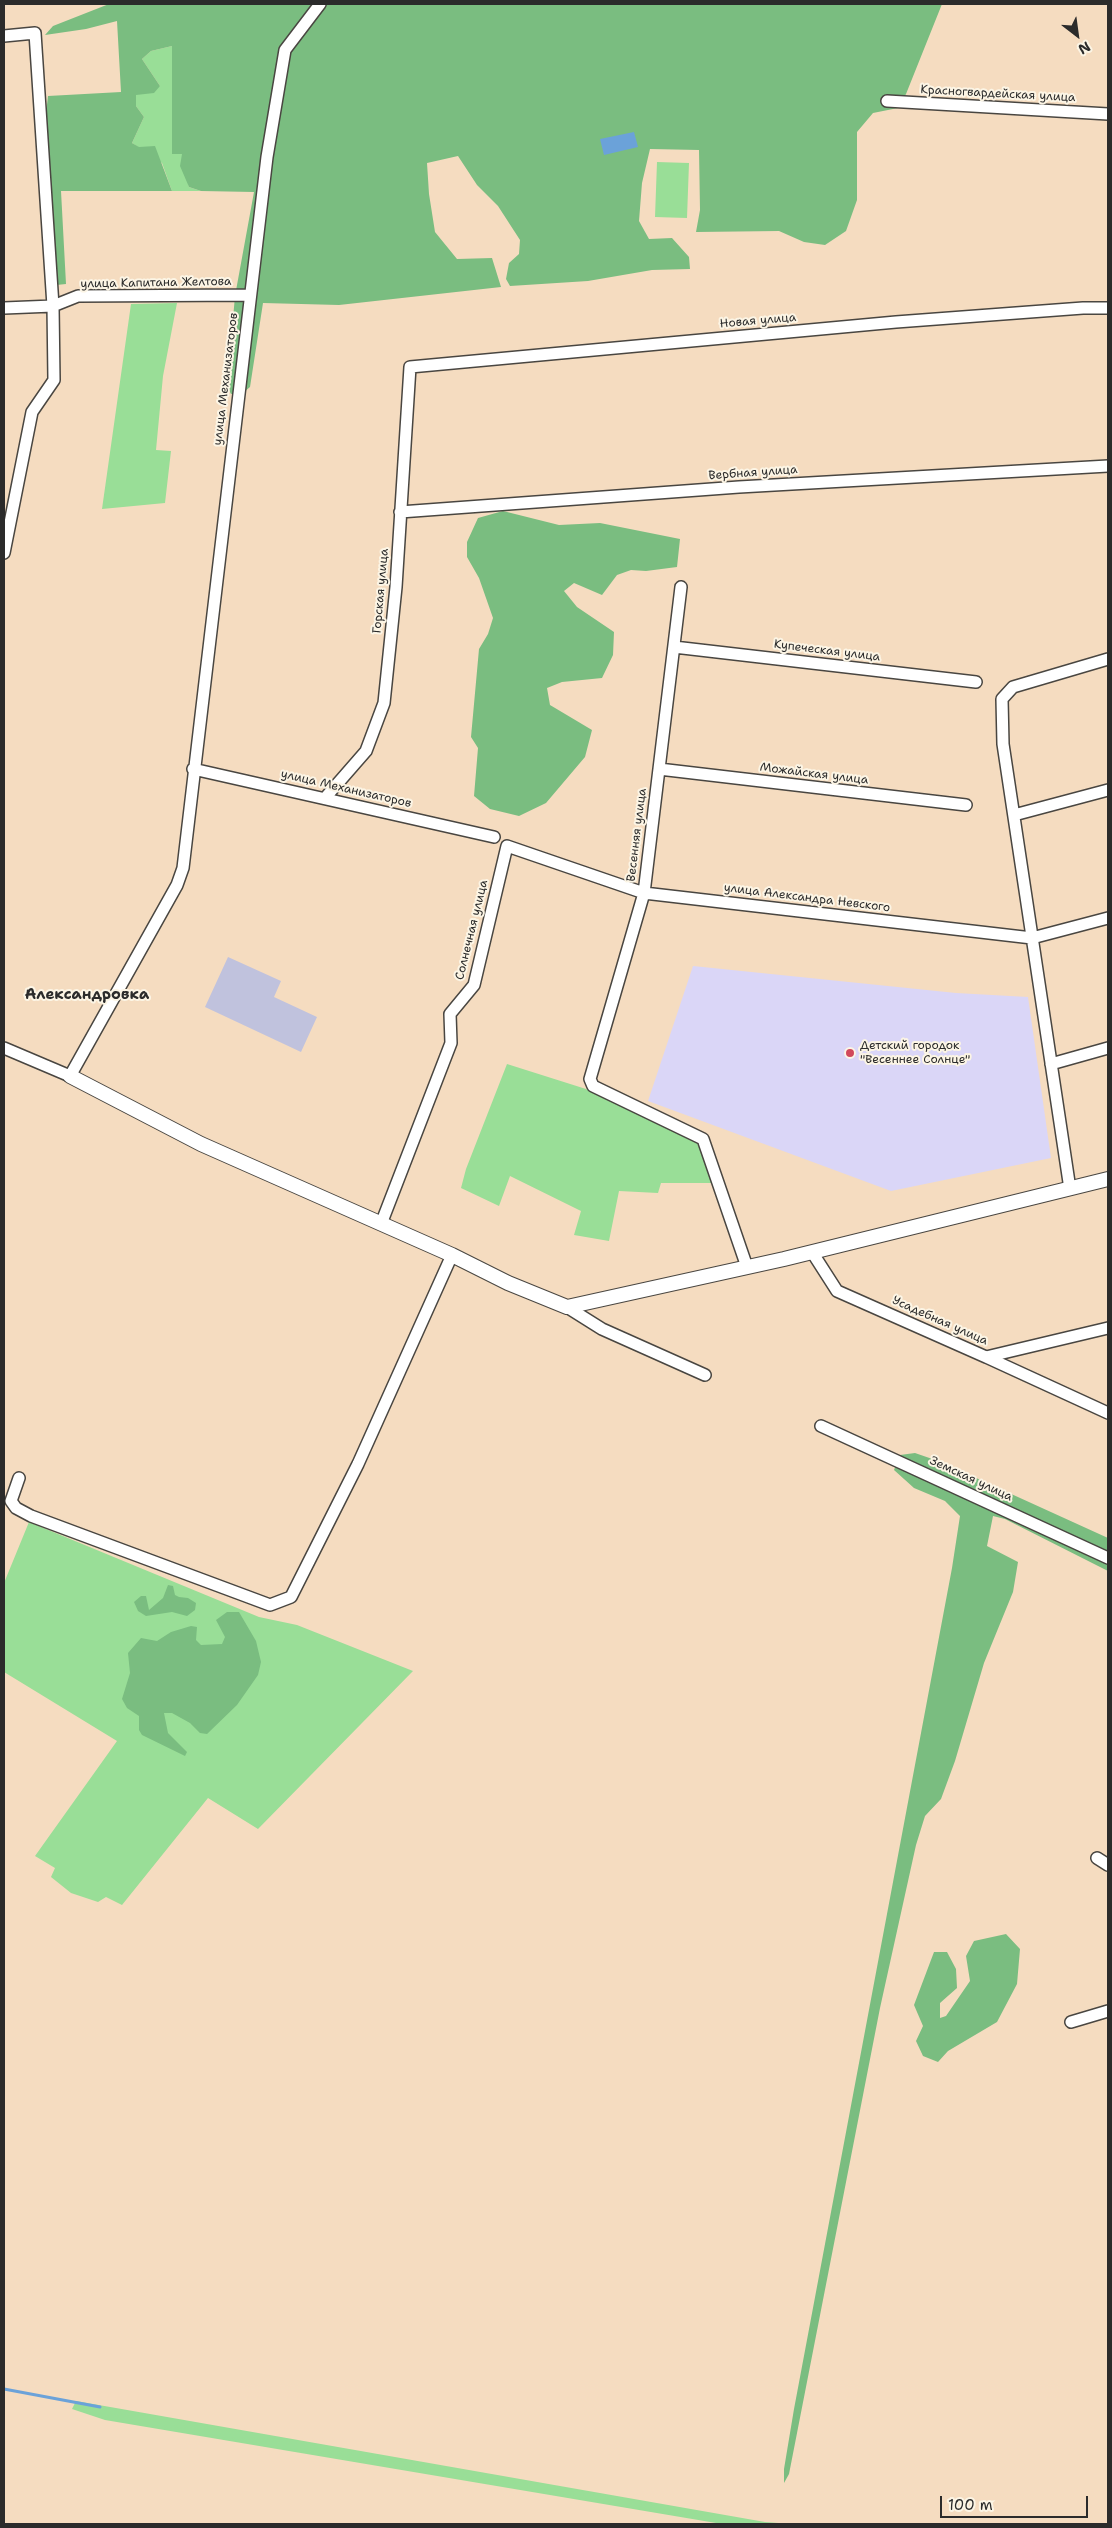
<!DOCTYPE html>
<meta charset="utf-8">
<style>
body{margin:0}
#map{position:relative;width:1112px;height:2528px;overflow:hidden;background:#f5dcc0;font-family:"Shantell Sans",sans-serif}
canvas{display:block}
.frame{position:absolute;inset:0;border:5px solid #2b2b2b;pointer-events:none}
.north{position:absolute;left:1052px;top:10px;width:50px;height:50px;-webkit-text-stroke:4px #fcf5e5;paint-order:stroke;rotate:150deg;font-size:14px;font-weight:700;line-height:20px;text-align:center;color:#2b2b2b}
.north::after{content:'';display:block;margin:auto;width:18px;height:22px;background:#2b2b2b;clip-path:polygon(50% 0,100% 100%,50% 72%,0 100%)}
.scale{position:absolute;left:940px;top:2496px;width:148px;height:22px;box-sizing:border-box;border:2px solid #2b2b2b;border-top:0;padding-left:6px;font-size:15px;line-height:18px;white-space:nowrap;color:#2b2b2b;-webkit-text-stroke:4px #fcf5e5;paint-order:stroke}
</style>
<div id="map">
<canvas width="1112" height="2528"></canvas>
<div class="frame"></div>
<div class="north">N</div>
<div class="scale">100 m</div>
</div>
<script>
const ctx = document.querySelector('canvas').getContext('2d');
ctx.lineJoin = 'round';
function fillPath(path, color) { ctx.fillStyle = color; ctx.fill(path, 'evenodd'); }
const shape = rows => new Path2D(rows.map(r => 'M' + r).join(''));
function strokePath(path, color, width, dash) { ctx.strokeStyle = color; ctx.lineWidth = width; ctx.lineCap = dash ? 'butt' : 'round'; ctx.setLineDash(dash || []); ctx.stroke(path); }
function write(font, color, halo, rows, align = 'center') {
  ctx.font = font + ' "Shantell Sans",sans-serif'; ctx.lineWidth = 4; ctx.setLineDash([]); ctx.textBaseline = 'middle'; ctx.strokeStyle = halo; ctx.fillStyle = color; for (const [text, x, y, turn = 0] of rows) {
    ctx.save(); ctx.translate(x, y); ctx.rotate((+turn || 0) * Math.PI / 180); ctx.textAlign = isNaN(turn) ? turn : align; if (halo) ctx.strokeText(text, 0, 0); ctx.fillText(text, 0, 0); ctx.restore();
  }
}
fillPath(shape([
 [693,966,956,993,1028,997,1051,1158,891,1191,648,1101]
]), '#dad6f7');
fillPath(shape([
 [228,957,281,981,274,997,317,1017,301,1052,205,1007]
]), '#c0c2dd');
fillPath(shape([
 [172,46,172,153,182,154,189,187,201,191,172,191,162,163,132,143,144,117,136,106,136,94,160,86,142,59,151,51],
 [657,162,689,163,687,218,655,217],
 [177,303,163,376,156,450,171,451,165,503,102,509,131,304],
 [507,1064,586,1089,695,1139,711,1171,711,1183,661,1183,658,1193,619,1191,609,1241,574,1235,581,1211,510,1176,499,1206,461,1188,466,1169],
 [29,1522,259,1617,297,1625,413,1671,258,1829,208,1798,122,1905,106,1897,98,1902,71,1893,51,1877,55,1868,35,1856,117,1741,4,1672,4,1583],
 [76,2401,765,2522,792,2524,722,2524,105,2420,72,2409]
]), '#99de97');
fillPath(shape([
 [109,4,894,5,942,4,906,94,898,108,873,113,857,132,857,200,846,231,825,245,804,242,779,231,696,232,700,210,699,150,650,149,642,183,639,221,649,239,672,238,689,257,690,269,652,270,588,281,510,286,506,279,509,263,519,254,520,240,498,206,477,185,458,156,427,163,429,194,435,232,457,259,492,258,501,287,339,305,263,303,250,387,244,392,231,394,227,386,235,296,254,192,201,191,189,187,180,166,182,154,172,154,172,46,151,51,142,59,160,86,154,93,136,95,136,106,144,117,132,143,139,147,155,146,172,191,61,191,66,284,47,286,45,122,48,96,121,92,117,21,86,29,45,35,53,26],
 [503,511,559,525,600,523,680,539,677,567,646,571,631,570,617,575,602,595,574,583,564,591,577,607,614,632,613,655,602,678,562,682,547,688,550,705,592,730,585,757,546,803,519,816,490,809,474,796,478,748,471,737,479,649,488,634,493,618,479,578,467,557,467,542,478,518],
 [915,1453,941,1462,1108,1538,1108,1571,1005,1519,993,1516,987,1546,1018,1562,1013,1592,984,1663,955,1761,941,1799,925,1816,916,1845,880,2008,789,2474,784,2483,784,2469,794,2409,952,1568,960,1516,945,1501,914,1488,894,1470,900,1455],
 [168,1585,173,1586,175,1595,179,1597,188,1598,196,1603,195,1610,187,1616,172,1612,146,1616,138,1611,134,1602,141,1596,146,1596,149,1610,163,1598],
 [227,1612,239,1612,256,1641,261,1662,258,1675,237,1705,207,1734,200,1733,190,1723,172,1713,164,1713,168,1733,187,1752,185,1756,142,1735,139,1730,139,1716,127,1708,122,1699,130,1673,128,1653,141,1638,157,1641,171,1632,191,1626,197,1627,196,1640,201,1645,222,1644,225,1637,216,1620],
 [1006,1934,1020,1949,1017,1984,997,2022,948,2051,938,2062,923,2056,916,2041,923,2026,914,2005,934,1952,947,1952,956,1969,957,1988,940,2003,940,2018,946,2016,970,1981,966,1956,974,1941]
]), '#7abd80');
fillPath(shape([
 [634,132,638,147,604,155,600,139]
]), '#6ba2d9');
strokePath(shape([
 [4,2389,100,2407]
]), '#6ba2d9', 3);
const minor = shape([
 [4,36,35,33,53,306,54,380,32,412,4,553],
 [887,101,1108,114],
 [4,308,53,306,78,296,250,295],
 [400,512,739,487,1108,466],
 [681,587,644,893,590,1079,593,1086,703,1139,747,1267],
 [674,647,976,682],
 [193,769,494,837],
 [659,769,966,805],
 [325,798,366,751,384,703,396,587,410,367,896,322,1083,308,1108,308],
 [1014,815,1108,790],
 [4,1048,70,1076,177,885,183,868,267,157,285,50,320,4],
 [1051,1064,1108,1048],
 [1070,1189,1003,744,1002,699,1013,687,1108,659],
 [381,1224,451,1043,450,1014,474,985,507,846,644,893,1032,938,1108,918],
 [812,1252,837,1291,986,1357,1108,1328],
 [567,1307,602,1329,705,1375],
 [986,1357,1108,1413],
 [821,1426,1108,1558],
 [19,1478,11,1501,16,1508,31,1516,270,1605,291,1597,358,1464,452,1255],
 [1097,1858,1108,1865],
 [1071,2022,1108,2011]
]);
const tertiary = shape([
 [70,1076,201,1144,452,1255,508,1283,567,1307,784,1259,1108,1179]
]);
strokePath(minor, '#494641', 14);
strokePath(tertiary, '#494641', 16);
strokePath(minor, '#fff', 11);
strokePath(tertiary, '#fff', 14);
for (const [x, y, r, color] of [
 [850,1053,5,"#d1495b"]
]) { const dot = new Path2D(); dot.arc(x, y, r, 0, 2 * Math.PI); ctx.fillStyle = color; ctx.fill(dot); strokePath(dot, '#fcf5e5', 2); }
write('12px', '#2b2b2b', '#fcf5e5', [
 ["Красногвардейская улица",998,94,3],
 ["улица Капитана Желтова",156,283,-1],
 ["Новая улица",758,321,-5],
 ["улица Механизаторов",226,379,-83],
 ["Вербная улица",753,473,-4],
 ["Горская улица",381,591,-85],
 ["Купеческая улица",827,651,7],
 ["Можайская улица",814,774,7],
 ["улица Механизаторов",346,789,13],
 ["Весенняя улица",637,835,-83],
 ["улица Александра Невского",807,898,7],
 ["Солнечная улица",472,930,-76],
 ["Усадебная улица",940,1321,24],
 ["Земская улица",971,1479,25]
]);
write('12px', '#2b2b2b', '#fcf5e5', [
 ["Детский городок",860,1046],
 ["\"Весеннее Солнце\"",860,1060]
], 'left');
write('bold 15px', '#2b2b2b', '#fcf5e5', [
 ["Александровка",87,995]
]);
</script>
